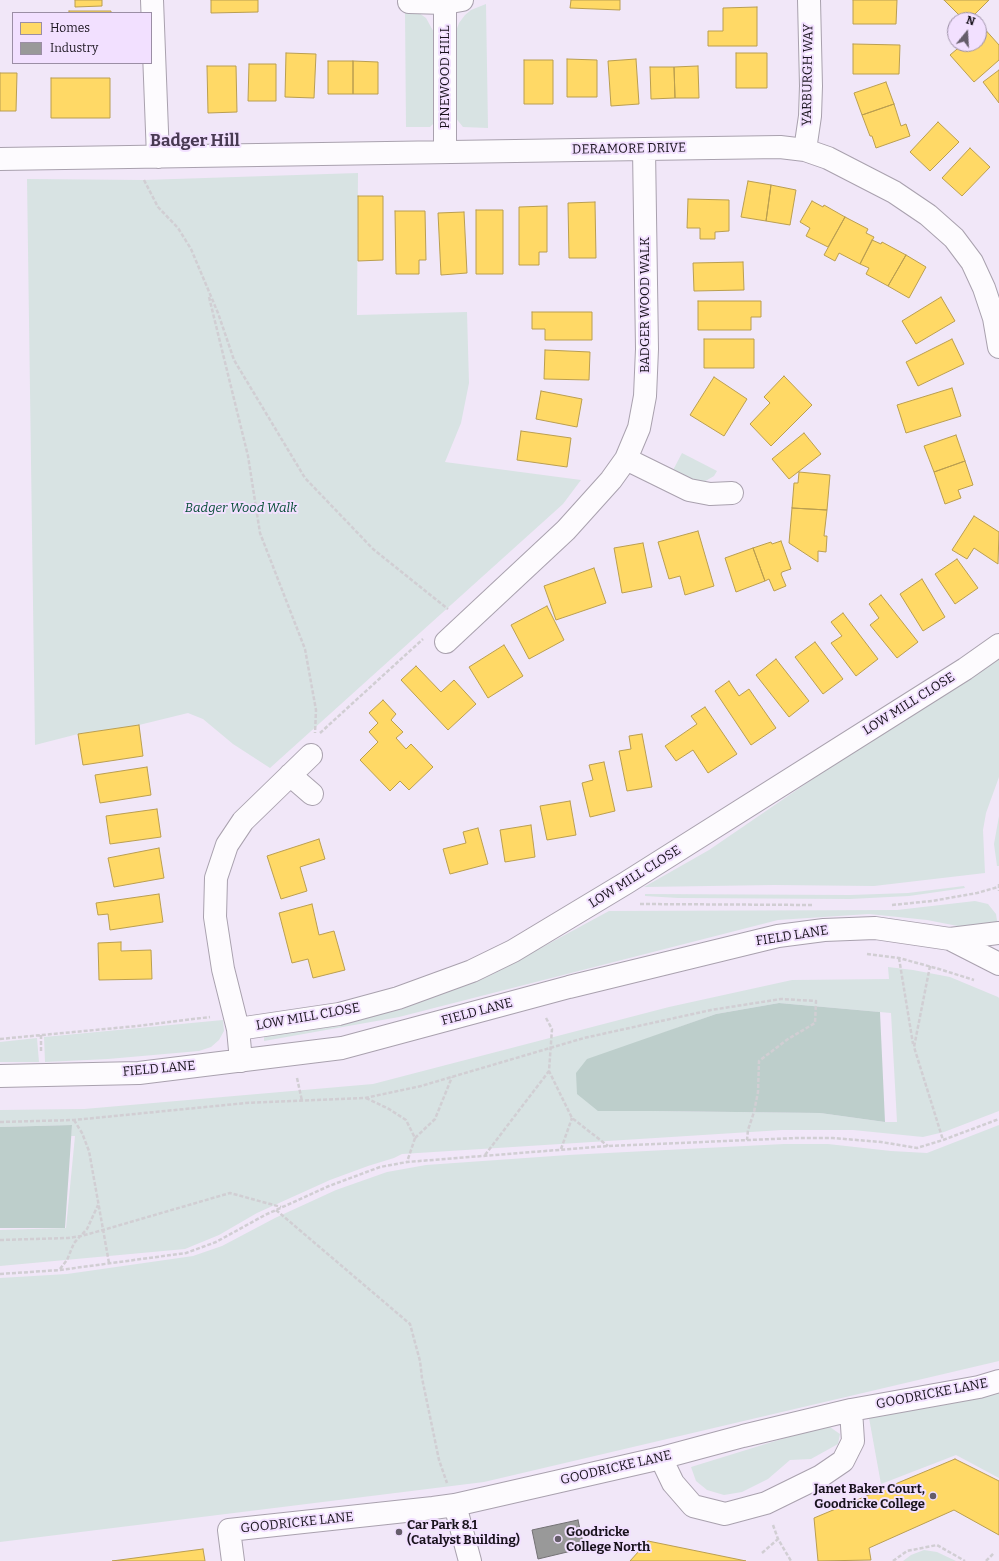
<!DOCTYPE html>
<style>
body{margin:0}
#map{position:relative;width:999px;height:1561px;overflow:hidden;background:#f1e7f8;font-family:Bitter,serif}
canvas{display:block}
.legend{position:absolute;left:12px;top:12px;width:140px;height:52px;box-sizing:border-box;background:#f2e0ff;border:1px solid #9b8ea5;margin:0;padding:5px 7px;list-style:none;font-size:12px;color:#19131d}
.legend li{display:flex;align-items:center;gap:8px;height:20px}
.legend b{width:20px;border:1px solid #9b8ea5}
.north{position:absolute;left:947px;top:12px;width:40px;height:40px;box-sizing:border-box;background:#f2e0ff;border:1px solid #9b8ea5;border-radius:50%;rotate:18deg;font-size:11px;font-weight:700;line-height:16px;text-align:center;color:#19131d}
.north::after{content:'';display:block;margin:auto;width:14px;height:18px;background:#655d6a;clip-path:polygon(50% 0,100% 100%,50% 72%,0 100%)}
</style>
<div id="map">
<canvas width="999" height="1561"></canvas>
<ul class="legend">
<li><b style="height:11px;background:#ffd966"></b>Homes</li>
<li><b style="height:11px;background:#999"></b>Industry</li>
</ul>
<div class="north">N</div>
</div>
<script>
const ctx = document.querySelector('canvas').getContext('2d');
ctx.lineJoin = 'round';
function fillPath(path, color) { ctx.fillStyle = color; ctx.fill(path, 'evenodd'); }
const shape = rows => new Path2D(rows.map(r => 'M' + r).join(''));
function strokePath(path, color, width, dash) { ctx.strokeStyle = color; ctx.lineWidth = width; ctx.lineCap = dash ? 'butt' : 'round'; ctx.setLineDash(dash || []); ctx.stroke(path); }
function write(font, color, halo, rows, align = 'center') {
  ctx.font = font + ' Bitter,serif'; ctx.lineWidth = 4; ctx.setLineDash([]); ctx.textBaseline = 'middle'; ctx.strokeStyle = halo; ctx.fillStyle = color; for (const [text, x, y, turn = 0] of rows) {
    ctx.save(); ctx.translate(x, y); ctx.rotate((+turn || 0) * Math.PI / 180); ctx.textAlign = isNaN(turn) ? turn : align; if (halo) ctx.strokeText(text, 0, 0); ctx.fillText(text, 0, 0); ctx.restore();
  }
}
fillPath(shape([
 [486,4,488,128,463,127,455,117,456,31,459,23,465,15,471,10],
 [405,12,419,13,426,18,436,36,435,122,430,127,406,127],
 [358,173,357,315,467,312,469,383,461,423,445,462,581,480,563,504,270,768,233,744,203,719,188,713,139,725,78,734,35,745,27,179,144,180],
 [682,453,717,471,714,476,702,483,671,474],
 [999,657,999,777,986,813,983,830,985,873,874,886,774,885,644,887,709,850,858,748],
 [999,816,999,866,997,866,994,844],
 [964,886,965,888,909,896,850,899,678,898,645,896,645,894,850,895,908,893],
 [975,901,988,904,996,914,998,927,973,929,927,920,869,914,778,920,399,1017,264,1041,264,1037,399,1010,491,975,609,911,897,910],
 [888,967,913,970,950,977,998,997,999,998,999,1111,944,1132,923,1137,853,1130,782,1130,402,1154,394,1158,368,1166,330,1180,257,1213,219,1235,185,1249,0,1266,0,1230,66,1228,75,1136,71,1136,72,1125,0,1127,0,1110,84,1109,373,1084,669,1007,792,980,889,979],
 [779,1003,891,1013,897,1122,885,1122,820,1113,651,1111,598,1111,649,1038,716,1014],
 [223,1020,224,1031,219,1040,211,1047,199,1051,108,1059,45,1062,44,1037],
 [37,1038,39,1062,0,1062,0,1042],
 [999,1125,999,1361,484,1482,0,1542,0,1278,67,1274,193,1256,222,1246,275,1218,336,1190,387,1172,426,1165,568,1155,784,1144,828,1144,891,1151,927,1153],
 [999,1391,999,1478,956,1455,881,1484,869,1418],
 [827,1425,840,1434,838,1444,811,1459,790,1460,768,1479,742,1492,724,1495,707,1490,696,1481,691,1467],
 [924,1550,937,1552,956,1561,903,1561,911,1555]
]), '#d8e3e3');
fillPath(shape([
 [779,1003,880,1012,885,1122,820,1113,651,1111,598,1111,577,1094,576,1073,587,1059,716,1014],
 [72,1125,65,1228,0,1228,0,1127]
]), '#bdcecb');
const homes = shape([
 [75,0,102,0,102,6,75,7,75,0],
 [211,0,258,0,258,12,211,13,211,0],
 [571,0,620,0,620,10,570,8,571,0],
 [853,0,897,0,896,24,853,24,853,0],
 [944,0,989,0,969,20,964,20,944,0],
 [757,7,757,46,708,46,708,31,723,31,723,8,757,7],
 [69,11,111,11,111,13,69,13,69,11],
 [982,26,999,45,999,60,974,82,950,55,963,44,979,44,979,29,982,26],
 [853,44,900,45,899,74,853,74,853,44],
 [286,53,316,54,314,98,285,97,286,53],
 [736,53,767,53,767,88,736,88,736,53],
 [567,59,597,60,597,97,567,97,567,59],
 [636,59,639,104,611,106,608,61,636,59],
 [524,60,553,60,553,104,524,104,524,60],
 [328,61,353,61,353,94,328,94,328,61],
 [353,61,378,62,378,94,353,94,353,61],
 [249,64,276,64,276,101,248,101,249,64],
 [207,66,236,66,237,112,208,113,207,66],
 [698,66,699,98,675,98,674,67,698,66],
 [650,67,674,67,675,98,651,99,650,67],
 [999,70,999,103,983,82,999,70],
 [0,73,17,73,16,111,0,111,0,73],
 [51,78,110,78,110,118,51,118,51,78],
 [886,82,894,104,862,115,854,93,886,82],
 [894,104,901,126,906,124,910,136,876,148,872,136,870,136,862,115,894,104],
 [938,122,959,142,930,171,910,152,938,122],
 [970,148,990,167,962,196,942,178,970,148],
 [748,181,771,185,766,221,741,217,748,181],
 [771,185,796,190,790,225,766,221,771,185],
 [358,196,383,196,383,260,358,261,358,196],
 [688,199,729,200,729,231,715,232,715,239,700,239,700,228,687,228,688,199],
 [812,201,823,207,824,205,845,217,828,247,806,236,810,228,800,222,812,201],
 [595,202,596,258,569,258,568,203,595,202],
 [547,206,547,252,539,252,539,265,519,265,519,207,547,206],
 [476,210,503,210,503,274,476,274,476,210],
 [395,211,425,211,426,260,419,260,419,274,396,274,395,211],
 [464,212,467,273,441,275,438,213,464,212],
 [845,217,868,229,866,233,874,237,860,264,839,253,835,261,824,255,845,217],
 [872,240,881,244,882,242,906,255,888,286,866,274,869,268,860,264,872,240],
 [906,255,926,267,909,298,888,286,906,255],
 [743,262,744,290,694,291,693,263,743,262],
 [941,297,955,321,916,344,902,321,941,297],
 [698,301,761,301,761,317,751,317,751,330,698,330,698,301],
 [532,312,592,312,592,340,545,340,545,329,532,329,532,312],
 [704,339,754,339,754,368,704,368,704,339],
 [952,339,964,364,918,386,906,362,952,339],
 [545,350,590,352,589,380,544,379,545,350],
 [784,376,812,405,771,446,750,424,770,403,764,397,784,376],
 [714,377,747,399,724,436,690,415,714,377],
 [952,388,961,416,906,433,897,405,952,388],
 [541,391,582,399,577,427,536,419,541,391],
 [521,431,571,438,567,467,517,460,521,431],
 [804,433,821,454,789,479,772,459,804,433],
 [956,435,965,461,934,472,924,446,956,435],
 [965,461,973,485,958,490,961,498,945,504,934,472,965,461],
 [799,472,830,475,827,510,792,508,794,483,798,483,799,472],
 [792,508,827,510,824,536,827,536,826,552,818,551,818,562,789,543,792,508],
 [974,516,999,532,998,564,974,548,967,559,952,550,974,516],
 [698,531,714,586,685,595,680,576,669,579,658,542,698,531],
 [781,541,791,569,782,572,781,574,786,586,774,591,769,579,765,581,753,548,771,542,772,544,781,541],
 [643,543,652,587,622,593,614,548,643,543],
 [753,548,765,581,736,592,725,558,753,548],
 [957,559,978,588,955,604,935,574,957,559],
 [594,568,606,603,556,620,544,586,594,568],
 [922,579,945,617,923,631,900,594,922,579],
 [881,595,918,642,897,658,870,625,879,618,869,604,881,595],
 [547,606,564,640,529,659,511,625,547,606],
 [843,613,878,659,856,676,831,643,842,636,831,622,843,613],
 [815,642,843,679,823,694,795,657,815,642],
 [504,645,523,676,488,698,469,667,504,645],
 [776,659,809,701,789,717,756,675,776,659],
 [416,666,441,692,454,680,476,704,448,730,401,680,416,666],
 [729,681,739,696,749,689,776,728,751,745,715,691,729,681],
 [383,700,396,714,391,720,403,732,396,738,406,749,411,744,433,767,409,790,400,781,390,791,360,760,378,742,369,732,378,723,369,713,383,700],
 [705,707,737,754,708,773,693,750,676,761,665,746,697,724,691,716,705,707],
 [139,725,143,756,83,765,78,734,139,725],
 [642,734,652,787,627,791,619,751,631,749,629,736,642,734],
 [604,762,615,811,590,817,582,783,593,780,589,765,604,762],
 [147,767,151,795,100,803,95,775,147,767],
 [570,801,576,835,547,840,540,806,570,801],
 [157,809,161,837,110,844,106,816,157,809],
 [531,825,535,857,505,862,500,830,531,825],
 [478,828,488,864,450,874,443,849,466,843,463,832,478,828],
 [319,839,325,859,300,867,307,891,281,899,267,856,319,839],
 [159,848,164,878,114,887,108,858,159,848],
 [159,894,163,922,110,930,108,914,98,915,96,903,159,894],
 [312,904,319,935,334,931,345,970,313,978,308,959,292,963,279,913,312,904],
 [121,942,121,951,151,950,152,979,99,980,98,943,121,942],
 [955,1459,999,1481,999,1535,954,1510,869,1548,871,1560,818,1561,814,1518,955,1459],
 [648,1541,746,1561,630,1561,648,1541],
 [203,1549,205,1561,112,1561,203,1549]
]);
fillPath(homes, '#ffd966');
strokePath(homes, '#ba9e50', 1);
const industry = shape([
 [578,1520,584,1548,538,1559,532,1530,578,1520]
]);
fillPath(industry, '#999');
strokePath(industry, '#737174', 1);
const minor = shape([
 [152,0,158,157],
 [409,2,445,3,462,0],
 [805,150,810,116,811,86,809,0],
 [445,152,445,3],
 [0,159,644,149,780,147,805,150,828,158,894,192,928,215,954,238,972,262,984,288,994,318,999,347],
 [626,459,689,490,710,494,732,493],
 [446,642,566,530,611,480,626,459,639,428,645,396,647,349,644,149],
 [290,775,312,794],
 [950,939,999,964],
 [238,1029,339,1014,398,998,472,971,513,951,626,883,965,669,999,645],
 [241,1061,238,1029,223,969,215,917,216,878,227,845,243,821,311,755],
 [0,1076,139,1073,342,1048,569,987,778,936,824,930,875,928,950,939,999,933],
 [661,1458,673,1483,693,1506,725,1514,766,1503,821,1476,843,1461,853,1441,851,1410],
 [455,1505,470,1561],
 [233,1561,229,1530,433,1508,455,1505,661,1458,743,1436,851,1410,979,1387,999,1381]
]);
strokePath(minor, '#a9a1ae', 24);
strokePath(shape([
 [144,180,158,207,178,228,191,249,218,313,234,360,305,478,373,549,448,609],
 [209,297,248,456,260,533,305,649,316,710,315,733],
 [320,733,423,639],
 [999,884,999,891],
 [640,904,813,905],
 [892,905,932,901,977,893,998,887],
 [867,954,899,958,939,969,974,980],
 [899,958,913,1044],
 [930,966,914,1047,943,1140],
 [546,1018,552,1029,549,1071,572,1118,608,1146],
 [41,1035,41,1051],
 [0,1039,137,1026,210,1017],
 [297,1078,302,1101],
 [366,1098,389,1109,406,1120,415,1138,407,1162],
 [74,1120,82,1133,89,1151,109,1263],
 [0,1122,74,1120,246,1103,365,1098,421,1086,584,1038,711,1010,781,999,816,1001,815,1023,788,1039,759,1061,758,1092,754,1112,748,1130,747,1140],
 [415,1138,435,1119,452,1077],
 [561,1149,572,1118],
 [485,1155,549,1071],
 [276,1210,410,1324,420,1361,422,1378,439,1460,447,1483],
 [0,1240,68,1238,81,1236,103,1230,230,1193,281,1207],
 [60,1269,67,1260,74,1243,87,1229,98,1205],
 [0,1274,60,1270,186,1253,216,1242,265,1215,329,1186,380,1167,407,1162,608,1146,796,1138,833,1138,881,1142,917,1148,943,1140,999,1119],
 [773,1525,778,1539,791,1561],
 [762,1553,778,1539],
 [893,1561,907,1551,937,1545,965,1561],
 [986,1561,994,1553]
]), '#d1ced3', 2.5, [4, 2]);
strokePath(minor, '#fdfbfe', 22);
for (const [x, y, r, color] of [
 [933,1496,4,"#655d6a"],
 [399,1532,4,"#655d6a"],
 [558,1539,4,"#655d6a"]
]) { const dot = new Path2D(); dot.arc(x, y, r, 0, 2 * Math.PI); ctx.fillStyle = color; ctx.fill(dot); strokePath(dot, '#f2e0ff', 1.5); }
write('13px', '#19131d', '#f2e0ff', [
 ["YARBURGH WAY",808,75,-89],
 ["PINEWOOD HILL",445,77,-90],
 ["DERAMORE DRIVE",629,149,-1],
 ["BADGER WOOD WALK",645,305,-90],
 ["LOW MILL CLOSE",909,704,-32],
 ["LOW MILL CLOSE",635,877,-32],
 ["FIELD LANE",792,936,-9],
 ["FIELD LANE",477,1012,-15],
 ["LOW MILL CLOSE",308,1017,-10],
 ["FIELD LANE",159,1069,-5],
 ["GOODRICKE LANE",932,1394,-11],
 ["GOODRICKE LANE",616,1468,-13],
 ["GOODRICKE LANE",297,1523,-6]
]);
write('italic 13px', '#084f38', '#f2e0ff', [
 ["Badger Wood Walk",241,508]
]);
write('bold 13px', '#19131d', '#f2e0ff', [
 ["Janet Baker Court,",925,1489,"right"],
 ["Goodricke College",925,1504,"right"],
 ["Car Park 8.1",407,1525],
 ["(Catalyst Building)",407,1540],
 ["Goodricke",566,1532],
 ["College North",566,1547]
], 'left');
write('bold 17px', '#493a53', '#f2e0ff', [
 ["Badger Hill",195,141]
]);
</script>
